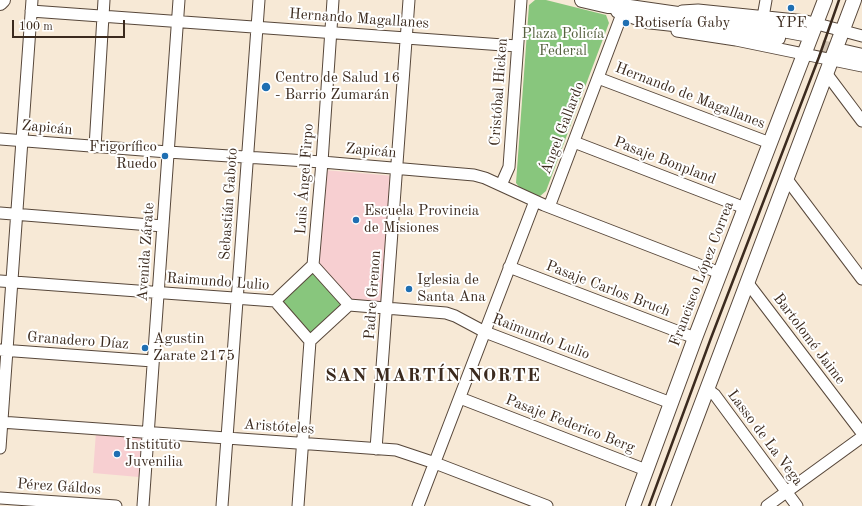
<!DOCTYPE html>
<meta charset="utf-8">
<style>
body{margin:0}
#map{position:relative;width:862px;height:506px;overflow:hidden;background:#f7e9d6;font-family:"Old Standard TT",serif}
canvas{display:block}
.scale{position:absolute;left:12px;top:20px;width:113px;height:18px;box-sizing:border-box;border:2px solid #3b2a1e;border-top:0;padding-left:5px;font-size:12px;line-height:14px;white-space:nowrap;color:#3b2a1e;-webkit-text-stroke:3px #fff;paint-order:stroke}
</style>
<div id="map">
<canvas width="862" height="506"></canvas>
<div class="scale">100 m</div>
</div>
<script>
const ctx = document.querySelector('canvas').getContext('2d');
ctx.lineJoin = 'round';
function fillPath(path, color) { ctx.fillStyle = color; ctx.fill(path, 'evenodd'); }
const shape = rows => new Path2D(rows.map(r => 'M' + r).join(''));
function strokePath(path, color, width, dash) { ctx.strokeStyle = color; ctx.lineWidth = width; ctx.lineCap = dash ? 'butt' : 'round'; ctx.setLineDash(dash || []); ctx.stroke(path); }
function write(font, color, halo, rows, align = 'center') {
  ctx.font = font + ' "Old Standard TT",serif'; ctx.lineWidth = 4; ctx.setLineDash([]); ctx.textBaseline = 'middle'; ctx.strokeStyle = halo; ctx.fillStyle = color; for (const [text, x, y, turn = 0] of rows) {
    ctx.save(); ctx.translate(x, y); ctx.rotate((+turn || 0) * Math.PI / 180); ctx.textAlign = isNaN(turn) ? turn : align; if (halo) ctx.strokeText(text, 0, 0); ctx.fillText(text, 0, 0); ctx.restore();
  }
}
fillPath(shape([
 [324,170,394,176,385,304,354,302,317,263],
 [96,432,142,436,139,477,93,473]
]), '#f7cfd1');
fillPath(shape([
 [535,0,546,0,606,15,609,23,546,191,539,197,521,189,516,183,529,5],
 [314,271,343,304,309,335,279,302]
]), '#88c67d');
strokePath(shape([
 [801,43,845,52]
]), '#d1c3b1', 14, [14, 7]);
const minor = shape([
 [31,11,517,46],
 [682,11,698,10,806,21,862,36],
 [763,17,766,0],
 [677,31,736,40,862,66],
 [826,73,862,121],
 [598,78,770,143],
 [0,139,168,152,322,162,474,175,485,178,544,205,720,273],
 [574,142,745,208],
 [95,147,104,0],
 [786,178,862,279],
 [501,185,509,167,521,0],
 [549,207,622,14],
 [0,213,163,226],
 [313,265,349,305],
 [509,267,695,338],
 [0,281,275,301,310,341],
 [747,282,862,433],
 [275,301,313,265,322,162,333,0],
 [310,341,349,305,446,313,455,316,485,332,671,403],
 [1,350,153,361],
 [707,389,715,395,797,506],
 [460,398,646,470],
 [0,422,396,450,435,463,547,506],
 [0,448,32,0],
 [376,449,409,0],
 [0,498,116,506],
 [143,506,179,0],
 [222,506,259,0],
 [298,506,310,341],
 [418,506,535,201],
 [767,506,862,437]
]);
const major = shape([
 [582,0,608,6,623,6,761,26,804,34],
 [0,3,3,0],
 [618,11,646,21,710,28,778,38],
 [845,52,862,56],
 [633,506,695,338,825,0],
 [663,506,854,0]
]);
strokePath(minor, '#57473a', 13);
strokePath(major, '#57473a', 16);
strokePath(minor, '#fff', 11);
strokePath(major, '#fff', 14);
strokePath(shape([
 [649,506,711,338,819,57,839,0]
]), '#3b2a1e', 2.5);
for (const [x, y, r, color] of [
 [791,8,4,"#1f6fb2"],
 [626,23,4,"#1f6fb2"],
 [266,87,5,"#1f6fb2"],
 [165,156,4,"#1f6fb2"],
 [356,220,4,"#1f6fb2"],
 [409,289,4,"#1f6fb2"],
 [145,348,4,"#1f6fb2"],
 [117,454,4,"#1f6fb2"]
]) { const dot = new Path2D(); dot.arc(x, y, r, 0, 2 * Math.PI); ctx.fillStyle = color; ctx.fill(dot); strokePath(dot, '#fff', 1.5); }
write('15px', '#3b2a1e', '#fff', [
 ["Hernando Magallanes",359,19,4],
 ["Cristóbal Hicken",499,92,-86],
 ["Hernando de Magallanes",690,96,21],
 ["Zapicán",47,128,5],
 ["Ángel Gallardo",563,128,-69],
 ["Zapicán",371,151,5],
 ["Pasaje Bonpland",665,161,21],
 ["Luis Ángel Firpo",305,179,-86],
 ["Sebastián Gaboto",229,204,-86],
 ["Avenida Zárate",146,252,-86],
 ["Francisco López Correa",702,274,-69],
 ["Raimundo Lulio",218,282,4],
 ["Pasaje Carlos Bruch",608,289,21],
 ["Padre Grenon",373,295,-86],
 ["Raimundo Lulio",541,337,21],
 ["Bartolomé Jaime",809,339,53],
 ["Granadero Díaz",78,341,4],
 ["Pasaje Federico Berg",570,424,21],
 ["Aristóteles",279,427,4],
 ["Lasso de La Vega",765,438,53],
 ["Pérez Gáldos",59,487,4]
]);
write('15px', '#3b2a1e', '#fff', [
 ["Rotisería Gaby",634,23],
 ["YPF",791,23,"center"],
 ["Centro de Salud 16",275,78],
 ["- Barrio Zumarán",275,95],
 ["Frigorífico",157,147,"right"],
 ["Ruedo",157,164,"right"],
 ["Escuela Provincia",364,211],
 ["de Misiones",364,228],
 ["Iglesia de",417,280],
 ["Santa Ana",417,297],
 ["Agustin",153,339],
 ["Zarate 2175",153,356],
 ["Instituto",125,445],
 ["Juvenilia",125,462]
], 'left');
write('15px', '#56613f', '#fff', [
 ["Plaza Policía",563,34],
 ["Federal",563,51]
]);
ctx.letterSpacing = '1px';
write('bold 19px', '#3b2a1e', '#fff', [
 ["SAN MARTÍN NORTE",433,376]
]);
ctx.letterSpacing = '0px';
</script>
